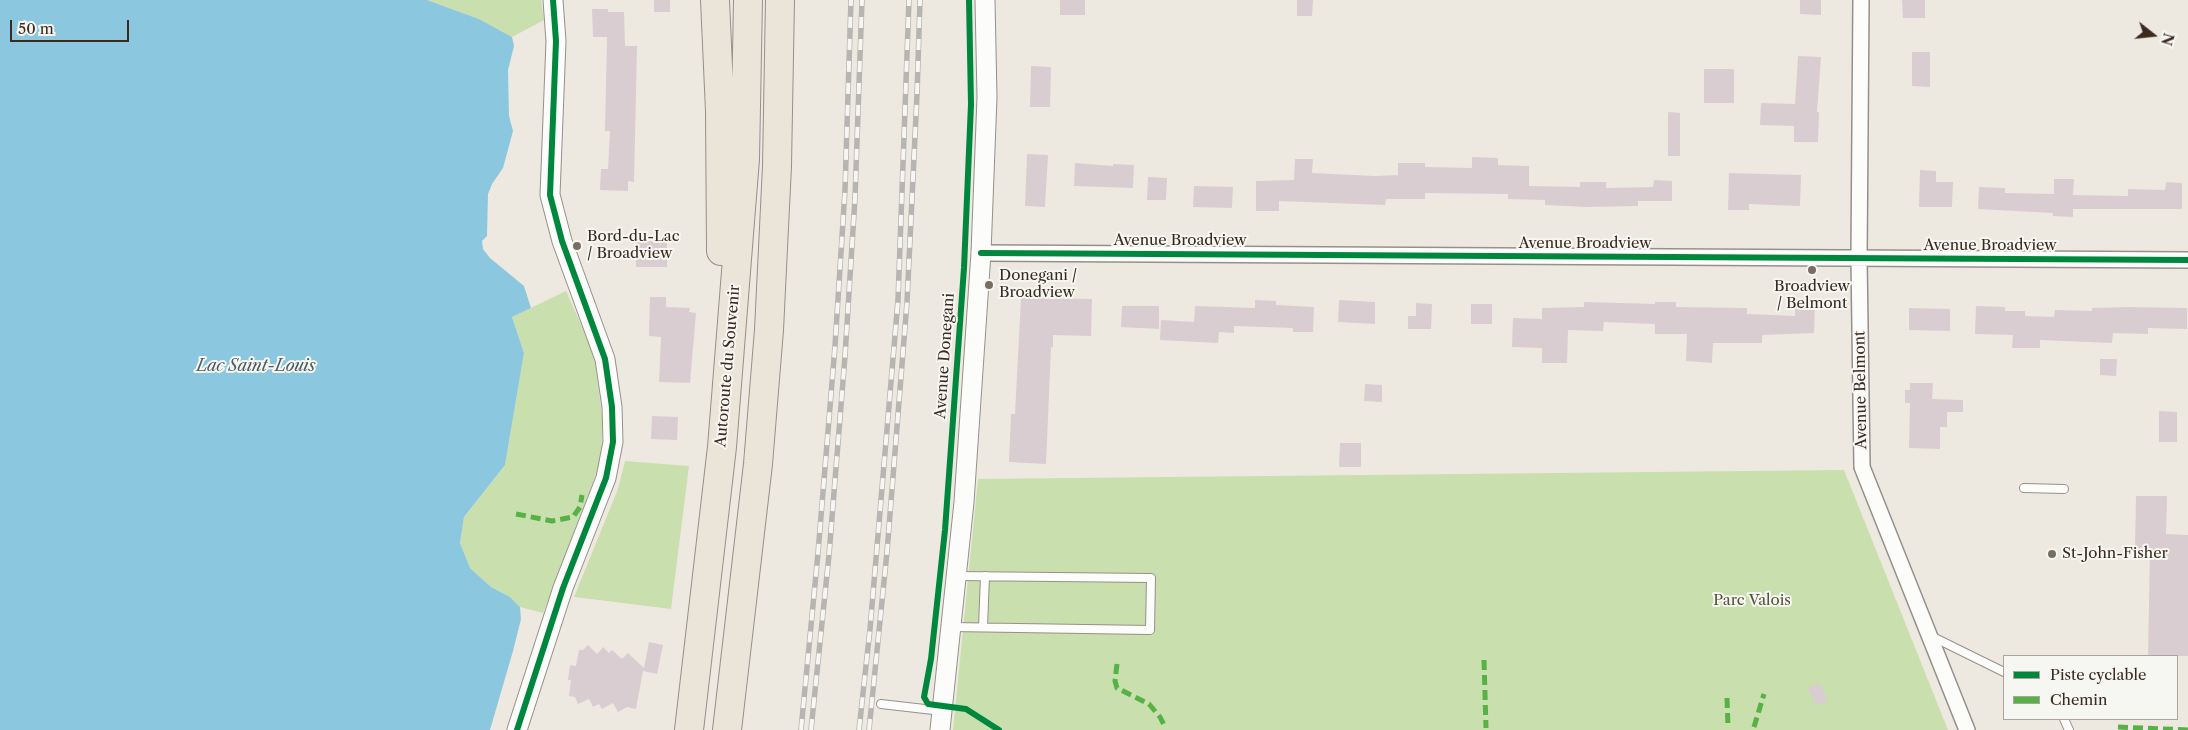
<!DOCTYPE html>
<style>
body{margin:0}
#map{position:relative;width:2188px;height:730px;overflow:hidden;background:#ede9e1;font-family:"Libre Caslon Text",serif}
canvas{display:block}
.legend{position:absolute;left:2003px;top:655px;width:175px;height:65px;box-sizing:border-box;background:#f6f6f2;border:1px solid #aba49d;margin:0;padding:6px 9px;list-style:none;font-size:15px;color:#3b2a1e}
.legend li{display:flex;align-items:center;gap:10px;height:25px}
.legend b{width:25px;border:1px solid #aba49d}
.north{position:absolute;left:2128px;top:10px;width:50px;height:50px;-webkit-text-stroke:4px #f6f6f2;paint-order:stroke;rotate:106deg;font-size:14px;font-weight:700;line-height:20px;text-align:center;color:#3b2a1e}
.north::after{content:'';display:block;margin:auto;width:18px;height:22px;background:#3b2a1e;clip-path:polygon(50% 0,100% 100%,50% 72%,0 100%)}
.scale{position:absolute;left:10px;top:20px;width:119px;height:22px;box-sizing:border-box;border:2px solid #3b2a1e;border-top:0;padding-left:6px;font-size:15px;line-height:18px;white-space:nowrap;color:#3b2a1e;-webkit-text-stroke:4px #f6f6f2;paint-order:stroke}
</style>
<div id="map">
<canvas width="2188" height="730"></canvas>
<ul class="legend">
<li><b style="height:6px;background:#00873e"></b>Piste cyclable</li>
<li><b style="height:6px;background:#57b245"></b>Chemin</li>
</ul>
<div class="north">N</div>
<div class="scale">50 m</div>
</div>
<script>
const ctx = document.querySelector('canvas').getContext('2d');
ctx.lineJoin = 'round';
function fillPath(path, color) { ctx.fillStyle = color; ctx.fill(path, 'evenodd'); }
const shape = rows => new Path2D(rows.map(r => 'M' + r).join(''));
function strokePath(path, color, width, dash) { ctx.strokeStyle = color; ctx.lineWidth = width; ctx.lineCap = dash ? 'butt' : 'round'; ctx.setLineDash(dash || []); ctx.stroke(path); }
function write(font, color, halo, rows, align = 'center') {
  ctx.font = font + ' "Libre Caslon Text",serif'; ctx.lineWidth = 4; ctx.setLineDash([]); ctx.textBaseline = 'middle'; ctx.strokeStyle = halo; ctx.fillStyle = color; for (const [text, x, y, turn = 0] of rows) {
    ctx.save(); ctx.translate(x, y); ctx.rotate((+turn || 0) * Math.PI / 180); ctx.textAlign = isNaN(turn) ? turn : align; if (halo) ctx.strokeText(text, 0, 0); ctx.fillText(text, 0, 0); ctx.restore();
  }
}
fillPath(shape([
 [427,0,541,0,544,20,512,37,479,19],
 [566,291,591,347,595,362,602,416,602,440,600,460,596,474,543,613,520,607,510,597,491,587,470,568,460,543,464,517,505,465,524,353,512,317],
 [625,461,689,466,671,609,574,597,618,489],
 [1844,470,1948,730,953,730,978,479]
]), '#c9dfad');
fillPath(shape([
 [0,0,427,0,479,19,512,37,514,46,508,70,509,116,513,131,503,168,492,184,488,194,487,236,482,241,483,249,490,258,524,286,531,308,512,317,524,353,505,465,464,517,460,543,470,568,491,587,510,597,520,607,521,619,513,651,490,730,0,730]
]), '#8bc8df');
fillPath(shape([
 [654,0,670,0,670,12,654,12],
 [1060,0,1085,0,1085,15,1060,15],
 [1297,0,1313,0,1312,16,1297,16],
 [1800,0,1821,0,1821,15,1800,14],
 [1902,0,1925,0,1925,18,1903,18],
 [592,9,608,9,608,12,624,12,625,46,637,46,634,182,628,181,628,191,600,190,601,169,608,169,610,131,605,131,607,37,593,37],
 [1912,52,1930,52,1930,87,1912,86],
 [1798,56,1821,57,1817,112,1819,112,1818,142,1794,142,1794,126,1760,125,1761,103,1795,104],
 [1031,66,1051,67,1050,107,1030,107],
 [1704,69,1734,69,1734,103,1704,103],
 [1668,112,1680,113,1680,156,1668,156],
 [1027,154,1048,155,1045,207,1025,206],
 [1472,157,1498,158,1498,165,1529,166,1529,186,1580,187,1580,182,1606,182,1606,188,1653,187,1654,180,1672,181,1672,201,1638,201,1638,206,1588,207,1545,205,1545,200,1508,199,1508,194,1425,193,1425,199,1386,199,1385,205,1279,201,1279,211,1256,211,1256,181,1294,180,1295,159,1313,159,1312,173,1375,176,1398,175,1398,163,1425,163,1425,167,1472,168],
 [1075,163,1113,166,1113,164,1134,165,1133,188,1074,186],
 [1920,170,1936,171,1936,182,1953,182,1952,207,1919,207],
 [1729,173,1801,175,1800,206,1749,204,1749,210,1728,210],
 [1148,177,1167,178,1166,200,1147,200],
 [2054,179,2074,179,2073,195,2128,196,2128,189,2165,190,2166,182,2182,183,2182,209,2073,209,2073,217,2053,216,2053,213,1978,209,1979,187,2005,188,2005,193,2054,194],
 [1194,186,1233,187,1232,208,1193,207],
 [636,241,667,241,667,267,636,267],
 [650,297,666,297,666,307,690,308,689,312,696,313,690,383,659,382,661,337,649,336],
 [1021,298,1092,299,1091,336,1053,335,1053,347,1051,347,1046,464,1009,462,1011,414,1015,414],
 [1255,300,1276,301,1276,305,1314,307,1313,332,1293,332,1293,328,1234,326,1234,333,1219,332,1218,343,1160,340,1161,320,1194,322,1195,306,1255,308],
 [1339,300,1375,302,1375,324,1338,322],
 [1584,302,1655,304,1655,302,1676,302,1676,307,1747,308,1747,314,1795,316,1795,304,1815,304,1814,333,1762,335,1762,343,1713,343,1712,363,1686,361,1687,334,1655,334,1655,324,1604,322,1603,331,1568,330,1567,363,1542,363,1542,348,1512,347,1513,318,1542,319,1542,308,1584,307],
 [1416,303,1432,304,1431,329,1408,329,1408,316,1416,316],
 [1471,304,1492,304,1492,324,1471,324],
 [1122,306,1159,306,1159,329,1121,327],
 [1976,306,2005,307,2005,311,2025,311,2025,316,2054,317,2055,310,2092,311,2092,308,2128,307,2187,308,2187,329,2148,328,2148,334,2113,333,2112,343,2040,340,2040,348,2012,348,2013,335,1975,334],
 [1909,308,1950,309,1950,331,1909,330],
 [2100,359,2117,359,2116,376,2100,375],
 [1910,383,1933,383,1932,399,1963,400,1963,412,1947,412,1947,427,1940,427,1940,449,1909,448,1910,403,1905,403,1905,390,1910,390],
 [1365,384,1382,385,1382,402,1364,401],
 [2159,411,2177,412,2177,442,2159,442],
 [652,416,678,417,677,440,651,439],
 [1340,443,1361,443,1361,467,1339,467],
 [2136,496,2167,496,2166,534,2188,535,2188,656,2148,656,2150,549,2135,549],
 [649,642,663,645,657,674,643,671,636,709,627,707,618,712,613,703,602,709,599,704,593,707,589,699,578,704,575,697,569,696,571,680,568,680,570,665,576,666,579,650,583,650,588,645,597,654,603,647,609,653,612,650,622,659,628,653,644,668],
 [1820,683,1828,701,1816,706,1808,688]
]), '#d9cdd1');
const service = shape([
 [2024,488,2064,489],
 [952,627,1150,630,1151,578,957,576],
 [983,627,985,576],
 [1931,636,2004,672],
 [881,704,942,711],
 [2064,719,2069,730]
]);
const minor = shape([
 [1861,0,1859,258,1862,467,1967,730],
 [981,253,2188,260]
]);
const tertiary = shape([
 [517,730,563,588,606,478,613,442,612,407,605,359,562,241,550,195,556,41,553,0],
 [940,730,964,502,981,253,987,97,985,0]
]);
const motorway = shape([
 [715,0,720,111,721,251],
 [689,730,722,447,745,159,748,0],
 [727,730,758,464,769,330,777,166,780,0]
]);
strokePath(service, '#96908a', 10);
strokePath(minor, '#96908a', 18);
strokePath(tertiary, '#96908a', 21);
strokePath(motorway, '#96908a', 30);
strokePath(service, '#fcfcfa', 8);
strokePath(minor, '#fcfcfa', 15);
strokePath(tertiary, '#fcfcfa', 19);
strokePath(motorway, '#ebe4d9', 28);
const rail = shape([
 [801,730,818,553,835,346,845,190,851,0],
 [811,730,829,555,845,356,855,198,862,0],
 [859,730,870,629,898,300,909,0],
 [869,730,887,552,907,302,917,95,920,0]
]);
strokePath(rail, '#b7b4b1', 5.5);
strokePath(rail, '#f6f6f2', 4, [11]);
strokePath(shape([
 [516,514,552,521,573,517,580,507,582,495],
 [1484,660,1486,728],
 [1117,664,1115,681,1117,688,1149,704,1160,717,1164,725],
 [1727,698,1728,727],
 [1754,727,1764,694],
 [2118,727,2188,730]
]), '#57b245', 5, [10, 5]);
strokePath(shape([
 [969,0,971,104,964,268,945,530,931,659,924,697,928,704,966,709,999,730],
 [981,253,2188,260],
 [517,730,563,588,606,478,613,442,612,407,605,359,562,241,550,195,556,41,553,0]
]), '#00873e', 6);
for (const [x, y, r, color] of [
 [577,246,5,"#796d62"],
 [1812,270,5,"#796d62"],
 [989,285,5,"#796d62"],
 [2052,554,5,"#796d62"]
]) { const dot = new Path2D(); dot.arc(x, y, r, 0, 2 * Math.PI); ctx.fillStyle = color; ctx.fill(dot); strokePath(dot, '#f6f6f2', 2); }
write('15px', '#3b2a1e', '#f6f6f2', [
 ["Bord-du-Lac",587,237],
 ["/ Broadview",587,254],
 ["Donegani /",999,276],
 ["Broadview",999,293],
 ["Broadview",1812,287,"center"],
 ["/ Belmont",1812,304,"center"],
 ["St-John-Fisher",2062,554]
], 'left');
write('15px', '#3b2a1e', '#f6f6f2', [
 ["Avenue Broadview",1180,241],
 ["Avenue Broadview",1585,244],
 ["Avenue Broadview",1990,246],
 ["Avenue Donegani",945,356,-86],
 ["Autoroute du Souvenir",728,366,-85],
 ["Avenue Belmont",1861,390,-91]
]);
write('15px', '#575537', '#f6f6f2', [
 ["Parc Valois",1752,601]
]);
write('italic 16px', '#485c61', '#f6f6f2', [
 ["Lac Saint-Louis",256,366]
]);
</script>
